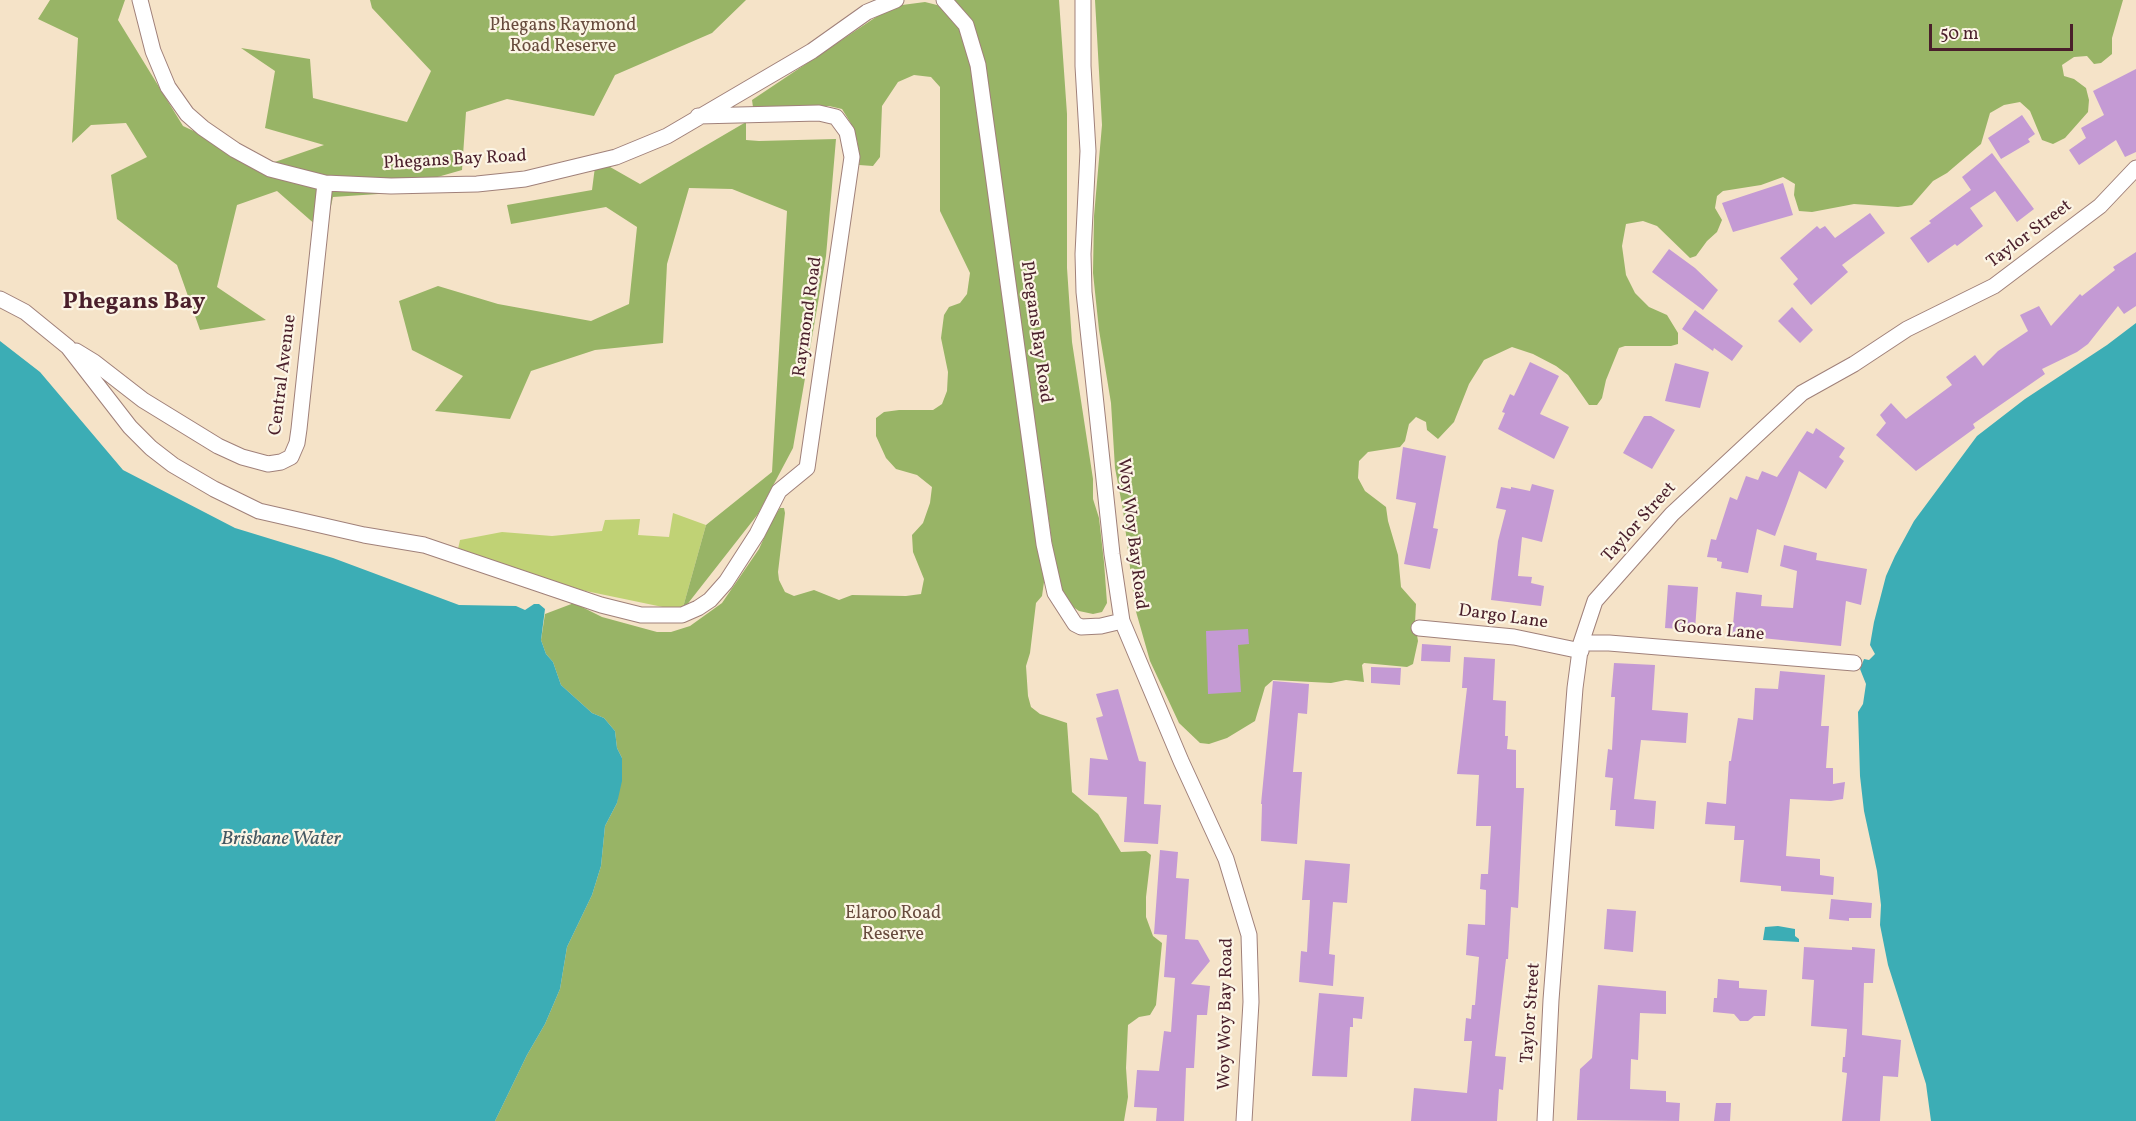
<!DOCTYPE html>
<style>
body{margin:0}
#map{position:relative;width:2136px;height:1121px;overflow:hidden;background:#f5e3c8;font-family:Vollkorn,serif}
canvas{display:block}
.scale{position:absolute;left:1929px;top:24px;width:144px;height:27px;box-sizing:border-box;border:3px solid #4a1f2b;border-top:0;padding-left:8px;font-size:18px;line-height:21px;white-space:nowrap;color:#4a1f2b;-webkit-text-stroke:4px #fcf5e5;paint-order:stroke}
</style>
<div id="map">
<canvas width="2136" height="1121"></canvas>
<div class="scale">50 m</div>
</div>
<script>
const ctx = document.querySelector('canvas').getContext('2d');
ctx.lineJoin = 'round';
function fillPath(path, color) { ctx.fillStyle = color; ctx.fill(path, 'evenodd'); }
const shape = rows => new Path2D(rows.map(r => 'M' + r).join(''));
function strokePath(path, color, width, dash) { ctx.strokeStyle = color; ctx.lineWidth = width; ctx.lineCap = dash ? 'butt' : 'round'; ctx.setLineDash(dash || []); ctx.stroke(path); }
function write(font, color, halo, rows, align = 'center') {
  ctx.font = font + ' Vollkorn,serif'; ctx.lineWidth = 4.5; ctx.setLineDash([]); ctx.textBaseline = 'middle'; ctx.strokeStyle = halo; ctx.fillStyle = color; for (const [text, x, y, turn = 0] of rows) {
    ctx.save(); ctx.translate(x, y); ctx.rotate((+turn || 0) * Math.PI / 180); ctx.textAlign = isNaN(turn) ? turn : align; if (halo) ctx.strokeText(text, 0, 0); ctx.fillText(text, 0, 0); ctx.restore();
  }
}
fillPath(shape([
 [673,513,706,525,682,611,581,590,458,549,460,540,502,532,552,536,602,531,605,520,640,519,638,535,669,537]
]), '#c0d275');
fillPath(shape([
 [50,0,125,0,118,20,183,126,266,165,324,145,265,128,275,71,241,48,310,59,313,98,407,122,431,71,372,8,370,0,746,0,712,33,615,75,594,116,507,99,466,112,462,170,378,194,333,197,325,233,277,191,237,205,217,287,266,320,200,330,177,265,117,219,111,175,147,157,126,123,91,125,72,143,78,38,38,19],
 [954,0,1059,0,1067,114,1067,268,1072,342,1093,479,1093,499,1099,518,1104,562,1107,603,1102,612,1093,614,1079,611,1069,604,1060,586,1055,564,988,90,976,31,971,19],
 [1095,0,2123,0,2112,38,2112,54,2101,63,2094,64,2087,56,2074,57,2062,65,2064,76,2074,79,2086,88,2089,100,2088,112,2065,138,2053,144,2042,140,2030,111,2020,102,2004,105,1990,113,1981,144,1947,173,1933,181,1912,205,1898,207,1854,204,1812,212,1799,211,1794,195,1795,184,1783,177,1761,185,1723,191,1717,196,1715,208,1722,220,1717,232,1707,241,1696,256,1690,258,1657,226,1643,221,1626,224,1622,246,1626,275,1635,293,1649,307,1667,315,1678,333,1678,344,1671,346,1625,346,1619,348,1606,380,1602,398,1597,405,1589,405,1568,375,1556,366,1533,354,1512,347,1484,360,1469,384,1454,422,1438,439,1427,430,1426,422,1416,417,1409,424,1405,441,1400,447,1368,452,1359,461,1358,478,1365,491,1386,507,1388,521,1398,555,1401,587,1416,604,1415,623,1418,641,1413,664,1407,667,1364,663,1362,665,1364,682,1346,680,1331,683,1273,680,1265,687,1255,721,1227,738,1209,744,1200,743,1179,723,1150,661,1135,608,1123,510,1115,468,1111,403,1099,330,1093,273,1094,216,1102,125],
 [925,2,941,6,959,27,971,66,1045,575,1042,596,1036,603,1030,653,1026,666,1028,696,1031,707,1040,714,1067,723,1072,792,1098,814,1121,852,1146,851,1151,855,1146,897,1146,917,1153,936,1162,943,1156,1005,1150,1015,1139,1017,1128,1025,1126,1068,1128,1097,1124,1121,495,1121,527,1055,545,1024,560,989,567,947,592,895,601,866,605,826,617,803,622,758,617,748,615,731,604,718,592,713,561,685,553,662,546,654,541,640,545,614,574,603,602,617,657,632,671,632,690,626,722,603,759,549,772,520,780,508,784,508,785,513,778,572,779,580,785,592,794,596,814,590,839,600,852,595,906,596,921,594,924,579,913,552,912,535,923,523,930,503,932,487,917,475,896,469,886,458,876,436,876,418,884,412,899,410,933,410,942,404,947,391,948,372,941,338,944,315,949,307,960,303,967,294,970,273,940,211,940,87,931,77,914,75,898,82,882,106,880,157,873,166,859,165,860,158,857,140,850,122,842,109,829,106,753,107,752,100,879,15,902,5],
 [746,122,746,140,759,141,836,139,826,256,793,448,758,514,682,611,706,525,772,472,787,211,732,189,689,188,667,264,663,343,595,350,531,371,510,419,435,411,463,376,412,350,399,301,438,286,498,304,591,321,629,304,637,227,606,207,511,224,507,205,592,190,596,159,640,184]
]), '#98b466');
fillPath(shape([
 [2136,323,2136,1121,1931,1121,1926,1084,1888,965,1880,925,1881,905,1877,871,1864,811,1860,776,1858,712,1863,704,1866,684,1860,669,1864,659,1869,660,1875,654,1870,645,1874,622,1886,576,1895,556,1914,521,1977,436,2025,399,2107,345],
 [0,341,40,372,123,470,235,528,333,558,459,605,516,606,525,610,534,604,539,604,545,609,541,640,546,654,553,662,561,685,592,713,604,718,615,731,617,748,622,758,622,781,617,803,605,826,601,866,592,895,567,947,560,989,545,1024,527,1055,495,1121,0,1121],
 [1778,926,1795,929,1795,936,1799,939,1799,942,1763,940,1765,927]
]), '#3cadb5');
fillPath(shape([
 [2136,69,2136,152,2125,157,2116,140,2079,165,2069,150,2086,138,2081,128,2104,115,2093,91],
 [2022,115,2035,134,2028,139,2030,142,2001,159,1988,138],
 [1992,153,2034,209,2017,222,1995,191,1970,208,1983,226,1957,246,1955,244,1928,263,1910,238,1931,223,1929,221,1971,190,1962,177],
 [1783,183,1793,215,1733,232,1722,203],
 [1870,213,1885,233,1842,265,1848,272,1811,305,1793,284,1798,279,1780,258,1817,226,1820,229,1825,226,1835,238],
 [1669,249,1695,268,1718,290,1703,310,1652,272],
 [2136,252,2136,306,2124,314,2118,306,2088,344,2077,352,2042,369,2045,374,1973,424,1975,428,1916,471,1876,435,1886,423,1880,415,1891,403,1906,419,1952,385,1946,377,1975,355,1983,366,1998,351,2028,331,2020,315,2039,306,2051,326,2080,294,2082,296,2115,270,2113,267],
 [1792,307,1813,330,1800,343,1778,321],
 [1695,310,1743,346,1732,361,1714,348,1713,351,1682,329],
 [1530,362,1559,376,1540,414,1569,427,1554,459,1498,429,1505,413,1502,412,1510,394,1514,396],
 [1675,363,1709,372,1700,408,1665,401],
 [1644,416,1651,416,1675,430,1652,469,1623,453],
 [1816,428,1845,448,1839,457,1844,461,1826,489,1799,471,1775,536,1757,529,1748,573,1721,568,1722,562,1717,561,1717,558,1707,557,1711,539,1716,540,1730,497,1737,500,1746,476,1758,480,1762,471,1777,477,1807,431,1813,434],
 [1403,447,1446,456,1433,528,1438,529,1430,569,1404,564,1416,503,1396,499],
 [1532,484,1554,490,1542,542,1522,537,1518,576,1532,577,1531,583,1544,586,1541,606,1491,600,1498,541,1506,510,1496,508,1501,487,1511,489,1511,487,1530,491],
 [1784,545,1817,553,1816,560,1867,569,1861,605,1846,601,1841,646,1732,635,1736,592,1762,595,1761,606,1793,608,1797,571,1780,566],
 [1668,585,1698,587,1695,630,1665,628],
 [1248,629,1249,644,1238,645,1241,692,1208,694,1206,631],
 [1422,644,1451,646,1450,662,1421,661],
 [1464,657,1495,659,1493,700,1506,701,1505,736,1508,736,1507,749,1516,750,1516,788,1524,788,1518,908,1511,907,1508,959,1506,959,1495,1056,1506,1057,1503,1090,1499,1089,1497,1121,1411,1121,1414,1088,1467,1093,1472,1041,1464,1041,1466,1018,1471,1019,1472,1005,1475,1005,1479,957,1466,955,1468,924,1485,925,1486,890,1480,889,1481,874,1488,874,1491,826,1476,826,1479,775,1457,774,1467,688,1462,688],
 [1614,663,1655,665,1652,710,1688,713,1686,743,1641,740,1634,799,1656,801,1654,829,1615,826,1616,810,1610,810,1613,778,1605,777,1608,749,1612,750,1615,697,1611,697],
 [1371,667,1401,668,1400,685,1371,683],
 [1780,671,1825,675,1821,726,1829,726,1826,768,1833,768,1833,784,1845,782,1843,799,1831,801,1790,799,1786,856,1820,859,1820,875,1834,877,1833,895,1781,891,1781,886,1740,882,1744,840,1734,840,1735,826,1705,824,1707,802,1726,804,1729,761,1731,761,1738,718,1753,720,1755,688,1778,689],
 [1273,681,1309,684,1307,714,1298,713,1293,772,1302,772,1297,844,1261,841,1262,804,1261,804],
 [1118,689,1139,761,1146,762,1144,804,1161,805,1158,844,1124,842,1127,797,1088,795,1090,758,1108,760,1096,718,1103,716,1096,694],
 [1160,850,1178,852,1176,878,1189,879,1185,939,1198,940,1210,961,1191,984,1210,986,1207,1015,1197,1015,1194,1068,1186,1068,1184,1121,1156,1121,1157,1108,1134,1107,1137,1070,1159,1071,1164,1031,1171,1032,1175,978,1164,977,1167,935,1154,934],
 [1305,860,1350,864,1347,903,1333,902,1329,954,1335,955,1333,986,1299,982,1301,951,1307,952,1310,900,1302,900],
 [1831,899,1872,903,1871,918,1849,918,1849,921,1829,919],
 [1607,909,1636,911,1633,952,1604,949],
 [1804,947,1852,950,1852,947,1875,949,1873,983,1864,983,1862,1035,1901,1040,1898,1077,1883,1076,1880,1121,1842,1121,1847,1073,1842,1072,1843,1057,1845,1057,1847,1029,1811,1026,1814,980,1802,979],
 [1718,979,1739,981,1739,988,1767,990,1765,1016,1754,1016,1748,1021,1740,1021,1734,1014,1713,1012,1714,998,1717,998],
 [1598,985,1666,991,1666,1014,1640,1013,1638,1060,1631,1059,1630,1089,1666,1091,1666,1102,1680,1103,1679,1121,1577,1120,1580,1069,1592,1058],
 [1319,993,1364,997,1362,1019,1353,1018,1353,1027,1350,1027,1347,1077,1312,1076],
 [1716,1103,1731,1103,1730,1121,1714,1121]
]), '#c49ad4');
const street = shape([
 [140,0,153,51,168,87,187,114,203,128,235,150,270,169,325,183,391,186,477,184,525,179,616,157,667,136,812,51,867,12,896,0],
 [944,0,966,25,978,65,1044,544,1055,593,1075,624,1081,627,1101,626,1122,621],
 [1083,0,1083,66,1088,151,1083,254,1084,292,1112,554,1122,621,1181,761,1226,859,1249,935,1251,1002,1244,1121],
 [0,299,25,312,68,347,130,427,151,448,173,465,214,489,259,511,364,535,424,545,601,605,641,615,682,615,698,608,710,600,726,582,757,534,779,491,807,468,852,157,847,132,836,117,819,113,698,116],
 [76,351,94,362,143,400,218,446,242,457,268,464,281,462,291,457,297,443,299,429,325,183],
 [1419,628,1514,637,1581,651],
 [1581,643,1609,643,1854,663],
 [1545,1121,1551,1000,1575,688,1581,643,1595,601,1672,514,1802,393,1854,364,1907,329,1994,286,2100,206,2136,168]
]);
strokePath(street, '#a0817a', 17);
strokePath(street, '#fff', 15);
write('18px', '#684c3e', '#fcf5e5', [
 ["Phegans Raymond",563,27],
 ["Road Reserve",563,48],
 ["Elaroo Road",893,915],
 ["Reserve",893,936]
]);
write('18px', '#4a1f2b', '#fcf5e5', [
 ["Phegans Bay Road",455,161,-3],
 ["Taylor Street",2030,235,-37],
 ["Raymond Road",809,317,-82],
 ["Phegans Bay Road",1035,332,82],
 ["Central Avenue",284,375,-83],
 ["Taylor Street",1640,523,-48],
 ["Woy Woy Bay Road",1131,534,83],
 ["Dargo Lane",1503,618,8],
 ["Goora Lane",1719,632,5],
 ["Taylor Street",1532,1013,-86],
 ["Woy Woy Bay Road",1227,1014,-89]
]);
write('italic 20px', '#445862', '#fcf5e5', [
 ["Brisbane Water",281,840]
]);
write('bold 24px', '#4a1f2b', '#fcf5e5', [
 ["Phegans Bay",134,304]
]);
</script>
